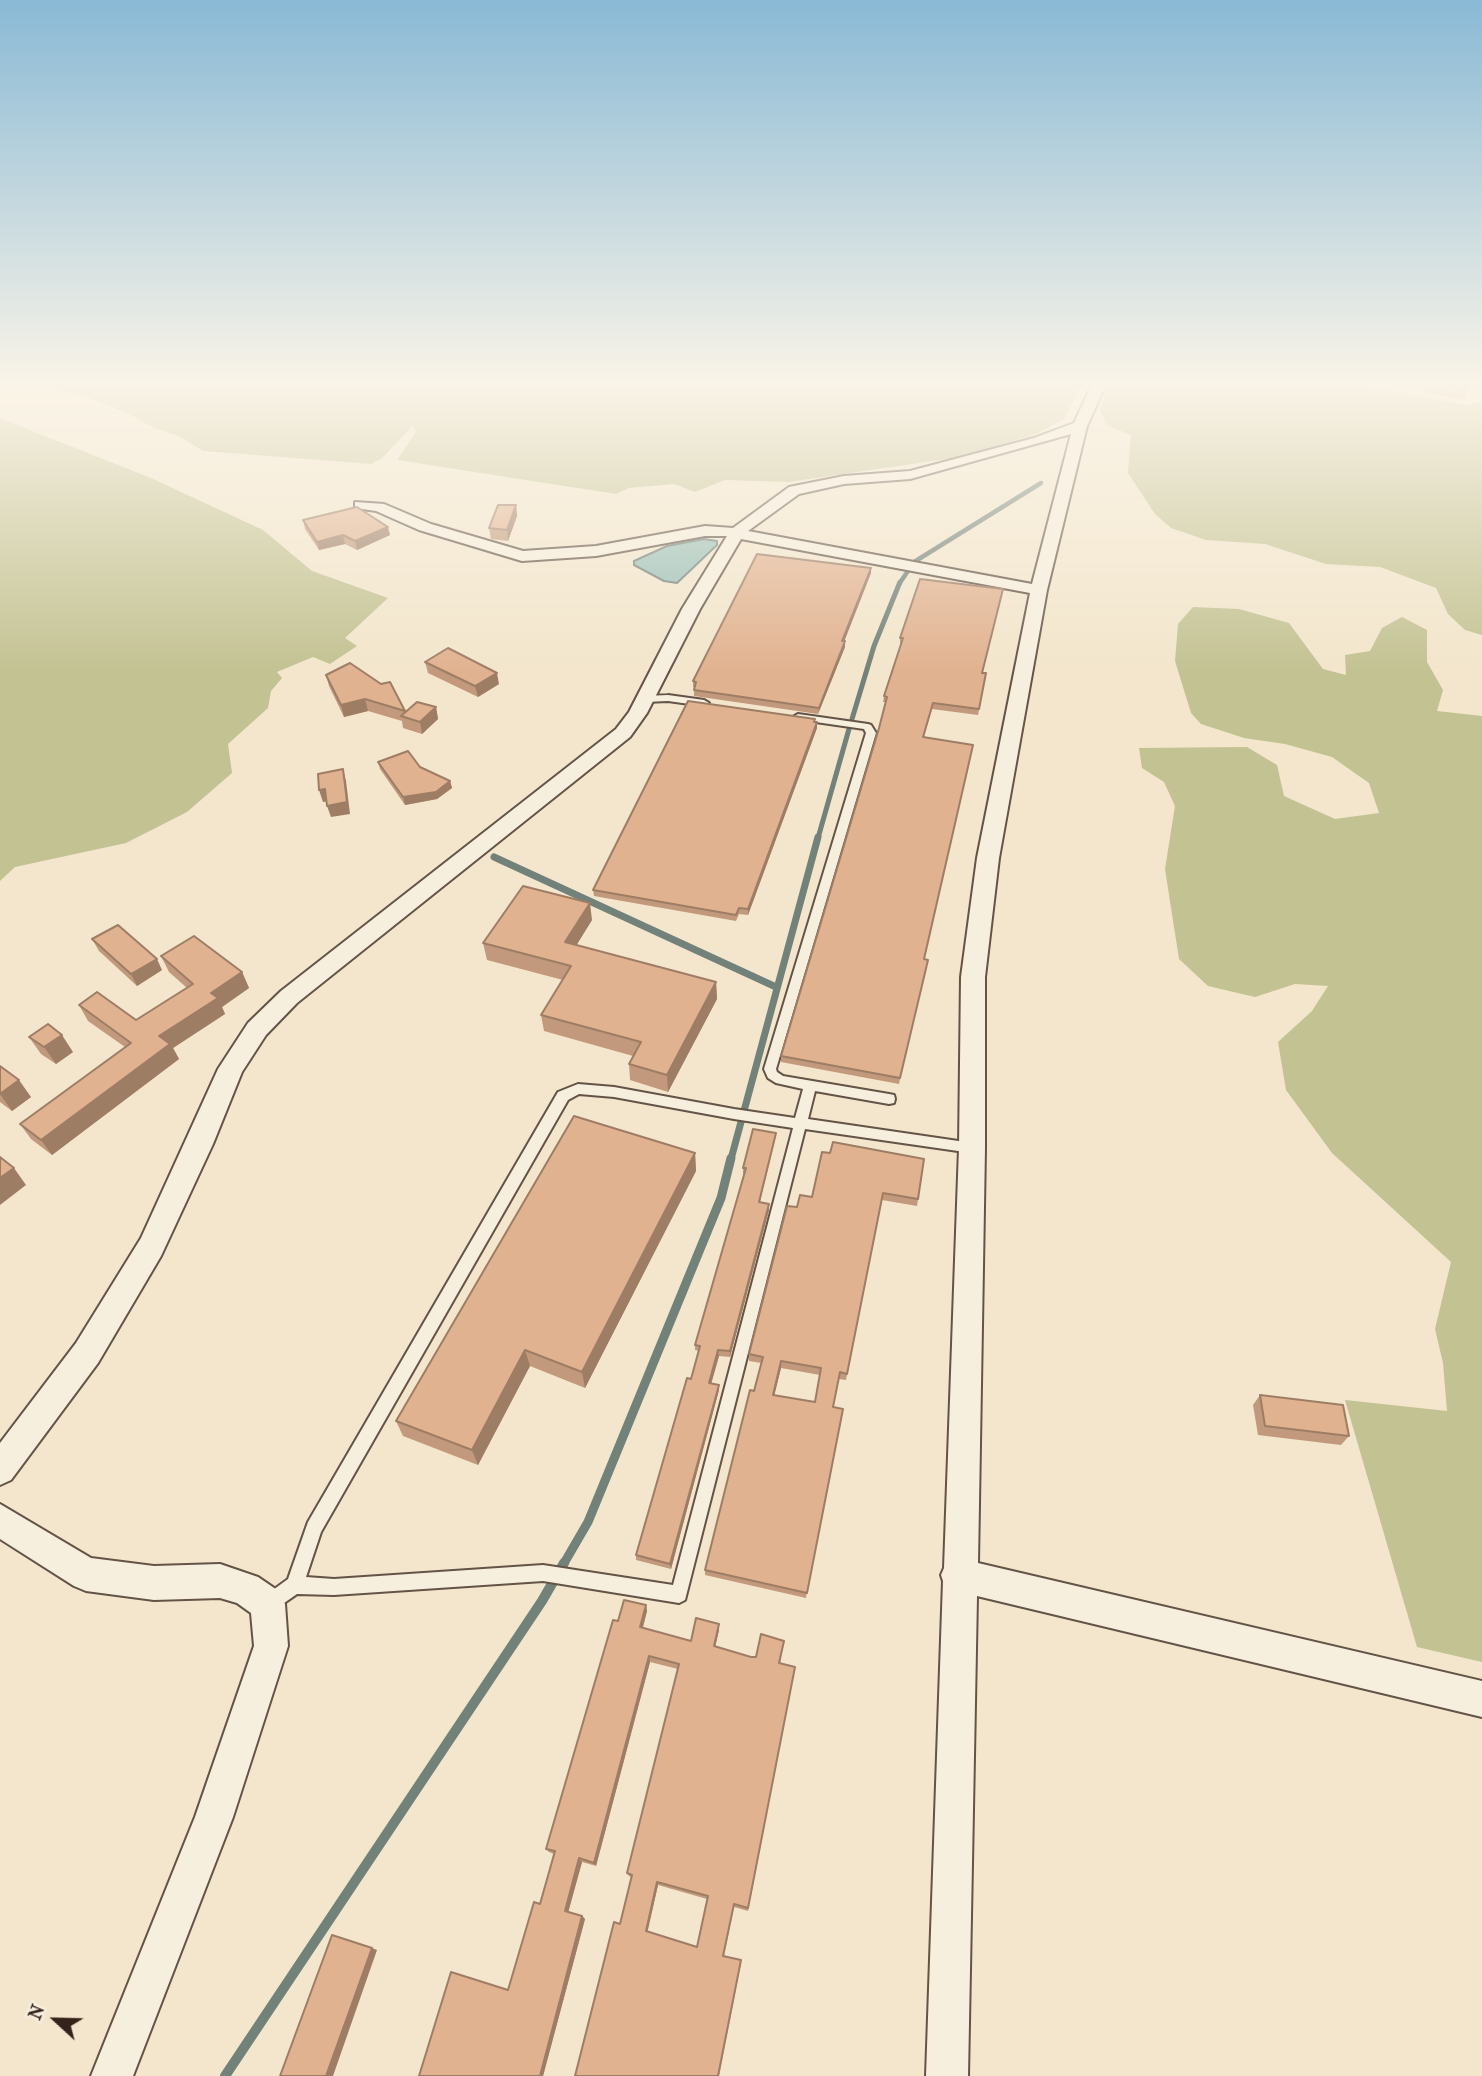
<!DOCTYPE html>
<style>
body{margin:0}
#map{position:relative;width:1482px;height:2076px;overflow:hidden;background:#f3e6cc;font-family:"IM FELL French Canon",serif}
canvas{display:block}
.north{position:absolute;left:21px;top:1985px;width:70px;height:70px;-webkit-text-stroke:5px #f7efde;paint-order:stroke;rotate:292deg;font-size:19px;font-weight:700;line-height:28px;text-align:center;color:#34221b}
.north::after{content:'';display:block;margin:auto;width:24px;height:32px;background:#34221b;clip-path:polygon(50% 0,100% 100%,50% 72%,0 100%)}
</style>
<div id="map">
<canvas width="1482" height="2076"></canvas>
<div class="north">N</div>
</div>
<script>
const ctx = document.querySelector('canvas').getContext('2d');
ctx.lineJoin = 'round';
function fillPath(path, color) { ctx.fillStyle = color; ctx.fill(path, 'evenodd'); }
const shape = rows => new Path2D(rows.map(r => 'M' + r).join(''));
function strokePath(path, color, width, dash) { ctx.strokeStyle = color; ctx.lineWidth = width; ctx.lineCap = dash ? 'butt' : 'round'; ctx.setLineDash(dash || []); ctx.stroke(path); }
fillPath(shape([
 [0,382,1083,382,1064,419,1036,434,960,457,789,482,725,480,695,492,674,484,629,488,616,494,397,460,416,432,413,426,381,459,371,464,203,451,179,436,154,428,127,413,82,395],
 [1110,382,1342,382,1467,405,1482,402,1482,635,1465,630,1448,614,1436,588,1380,567,1326,564,1265,544,1206,540,1171,528,1155,514,1128,473,1131,435,1106,425,1100,410],
 [0,418,151,478,263,530,312,571,388,598,345,638,357,646,330,664,313,657,277,672,282,678,271,691,268,708,228,744,232,773,187,812,126,843,15,867,0,881],
 [1193,607,1239,609,1289,623,1323,669,1346,675,1345,655,1370,651,1382,628,1402,617,1427,630,1427,662,1443,690,1437,711,1482,716,1482,1662,1417,1647,1345,1400,1447,1411,1443,1363,1435,1329,1451,1262,1332,1153,1286,1090,1278,1042,1312,1011,1328,986,1295,984,1255,997,1208,986,1179,959,1165,869,1175,806,1164,782,1142,768,1139,748,1247,747,1277,765,1284,796,1335,819,1379,813,1369,783,1332,757,1285,744,1244,738,1201,724,1191,713,1175,661,1178,624]
]), '#c3c292');
const water = shape([
 [704,539,717,541,717,545,677,583,664,581,634,565,634,561,667,546,704,539]
]);
fillPath(water, '#9bc0b8');
strokePath(water, '#728179', 2);
strokePath(shape([
 [914,562,1041,483],
 [899,584,910,568]
]), '#728179', 4.5);
strokePath(shape([
 [852,719,874,646,900,582],
 [818,838,849,729]
]), '#728179', 5);
strokePath(shape([
 [494,857,776,987],
 [731,1159,818,837]
]), '#728179', 7);
strokePath(shape([
 [563,1565,588,1522,721,1198,731,1158]
]), '#728179', 9);
strokePath(shape([
 [225,2076,542,1601,564,1563]
]), '#728179', 10);
const service = shape([
 [668,695,704,700,709,703,704,706,668,701,645,702,640,699,645,696,668,695],
 [798,714,868,724,871,725,876,733,776,1069,777,1072,783,1076,889,1094,894,1095,895,1099,894,1103,889,1104,815,1091,808,1119,972,1143,977,1144,979,1148,977,1152,972,1153,805,1129,685,1600,679,1603,543,1581,334,1595,297,1594,274,1610,268,1613,262,1610,259,1604,262,1598,288,1579,308,1522,558,1092,578,1084,614,1087,734,1109,795,1118,803,1089,776,1083,768,1078,764,1069,866,733,864,729,795,719,793,717,798,714],
 [579,1094,614,1097,734,1119,793,1128,673,1585,543,1565,334,1579,306,1577,321,1532,568,1100,579,1094]
]);
const minor = shape([
 [1093,382,1107,382,1087,426,1047,590,999,858,985,977,985,1148,978,1563,1482,1681,1482,1717,977,1596,968,2076,926,2076,943,1581,941,1575,944,1568,959,1148,961,977,977,858,1030,593,741,539,700,609,647,713,630,737,297,1003,266,1035,242,1072,213,1144,161,1256,98,1363,11,1480,0,1485,0,1443,76,1343,141,1238,218,1069,248,1023,281,991,616,729,629,712,682,609,727,536,705,536,596,556,522,561,419,530,376,511,355,508,355,502,384,504,431,524,523,551,596,546,705,526,733,528,789,487,844,476,910,471,1034,438,1074,423,1093,382],
 [1071,434,1032,584,748,531,799,494,844,484,910,479,1071,434],
 [0,1504,91,1558,154,1566,220,1564,258,1577,280,1592,285,1604,288,1646,233,1817,133,2076,91,2076,195,1817,254,1646,251,1613,237,1603,220,1598,154,1600,86,1591,74,1586,0,1539,0,1504]
]);
strokePath(service, '#645347', 4);
strokePath(minor, '#645347', 4);
fillPath(service, '#f7efde');
fillPath(minor, '#f7efde');
fillPath(shape([
 [1425,382,1482,382,1482,390,1469,388,1464,400,1421,392],
 [516,505,517,516,508,541,491,539,489,528],
 [303,520,390,535,357,550,345,544,319,550,305,529],
 [871,573,844,641,845,647,818,714,694,696,694,687,693,687,693,681],
 [920,579,983,673,986,673,978,715,932,709,924,737,924,959,899,1084,781,1062,781,1056,879,728,886,702,883,702,884,696,901,644,900,644,900,638],
 [425,662,499,684,478,697,428,673],
 [326,675,406,712,436,707,438,719,422,734,403,728,402,721,368,711,344,717,329,686],
 [815,719,815,722,817,722,817,728,748,915,739,914,736,921,594,896,593,890],
 [378,762,420,767,450,781,452,788,437,799,405,805,380,769],
 [592,920,576,945,716,982,717,999,668,1092,630,1080,629,1064,633,1056,544,1031,541,1015,563,980,487,960,483,943],
 [92,939,162,970,137,986,99,951],
 [161,956,242,972,249,988,222,1007,225,1014,173,1048,179,1059,52,1155,31,1139,20,1124,125,1047,88,1021,79,1005,136,1020,187,988,169,972],
 [29,1037,73,1052,56,1064,41,1054],
 [0,1066,31,1097,12,1111,0,1102],
 [775,1139,760,1202,769,1210,730,1357,719,1356,711,1383,719,1385,719,1390,671,1569,636,1560,636,1555,691,1379,699,1351,695,1350,695,1345,744,1174,743,1174,743,1168],
 [695,1153,696,1171,585,1388,530,1366,478,1465,403,1436,396,1421],
 [830,1153,924,1159,917,1206,882,1200,846,1380,839,1379,833,1407,806,1598,705,1575,705,1570,761,1363,749,1361,749,1354,797,1207,812,1197],
 [781,1368,820,1375,815,1402,774,1395],
 [1260,1395,1349,1436,1341,1445,1258,1435,1253,1405],
 [624,1600,646,1605,647,1611,643,1628,691,1641,696,1618,719,1624,719,1630,715,1647,751,1657,756,1657,761,1634,784,1641,780,1664,795,1667,748,1911,734,1907,724,1956,741,1960,741,1963,719,2076,575,2076,614,1922,620,1924,631,1877,629,1876,627,1873,678,1669,650,1662,596,1866,582,1862,568,1912,582,1916,585,1919,543,2076,419,2076,451,1972,508,1990,534,1902,540,1904,554,1854,549,1852,546,1849,613,1620,618,1621],
 [658,1885,707,1899,697,1947,647,1932]
]), '#c2997c');
fillPath(shape([
 [516,505,517,516,508,541,507,530],
 [388,527,390,535,357,550,355,541],
 [343,535,345,544,319,550,317,542],
 [871,568,871,573,842,647,842,641],
 [845,641,845,647,818,714,819,708],
 [497,673,499,684,478,697,475,686],
 [365,699,368,711,344,717,341,705],
 [436,707,438,719,422,734,420,722],
 [817,722,817,728,748,915,748,909],
 [343,769,346,781,350,814,331,817,327,806],
 [450,781,452,788,437,799,405,805,403,797],
 [325,789,329,801,323,802,319,790],
 [590,903,592,920,568,959,565,942],
 [157,959,162,970,137,986,131,974],
 [242,972,249,988,222,1007,225,1014,173,1048,179,1059,52,1155,41,1140,159,1036,211,993],
 [716,982,717,999,668,1092,667,1075],
 [62,1035,73,1052,56,1064,44,1047],
 [19,1080,31,1097,12,1111,0,1094],
 [776,1133,775,1139,758,1208,759,1202],
 [695,1153,696,1171,585,1388,582,1372],
 [14,1168,26,1185,0,1205,0,1178],
 [769,1204,769,1210,730,1357,730,1351],
 [525,1350,530,1366,478,1465,472,1450],
 [718,1350,719,1356,710,1388,709,1383],
 [781,1361,781,1368,773,1401,773,1395],
 [719,1385,719,1390,671,1569,670,1564],
 [646,1605,647,1611,641,1633,640,1627],
 [719,1624,719,1630,714,1652,714,1646],
 [649,1656,650,1662,596,1866,594,1863],
 [579,1858,582,1862,568,1913,565,1911],
 [657,1882,658,1885,647,1934,646,1931],
 [582,1916,585,1919,543,2076,540,2076],
 [372,1948,377,1950,333,2076,326,2076]
]), '#9e7d65');
const building = shape([
 [1436,382,1471,382,1469,388,1436,382],
 [498,505,516,505,507,530,489,528,498,505],
 [357,507,388,527,355,541,343,535,317,542,303,520,357,507],
 [757,554,871,568,842,641,845,641,819,708,694,690,696,682,693,681,757,554],
 [920,579,1003,589,982,673,986,673,979,709,933,703,923,737,973,745,924,959,928,960,900,1078,781,1056,879,728,887,697,884,696,903,638,900,638,920,579],
 [448,648,497,673,475,686,425,662,448,648],
 [350,663,381,684,390,682,405,711,365,699,341,705,326,675,350,663],
 [688,701,815,719,814,722,817,722,748,909,739,908,736,915,593,890,688,701],
 [417,702,436,707,420,722,401,716,417,702],
 [408,751,420,767,450,781,436,792,403,797,378,762,408,751],
 [343,769,347,802,327,806,325,789,319,790,318,774,343,769],
 [523,886,590,903,565,942,716,982,667,1075,629,1064,641,1042,541,1015,571,966,483,943,523,886],
 [118,925,157,959,131,974,92,939,118,925],
 [194,936,242,972,211,993,218,998,159,1036,170,1044,41,1140,20,1124,131,1043,79,1005,97,992,136,1020,193,984,161,956,194,936],
 [48,1024,62,1035,44,1047,29,1037,48,1024],
 [0,1066,19,1080,0,1094,0,1066],
 [574,1116,695,1153,582,1372,525,1350,472,1450,396,1421,574,1116],
 [753,1129,776,1133,759,1202,769,1204,730,1351,718,1350,709,1383,719,1385,670,1564,636,1555,687,1378,691,1379,700,1346,695,1345,746,1168,743,1168,753,1129],
 [833,1142,924,1159,918,1199,883,1193,847,1374,840,1372,833,1407,843,1409,807,1593,705,1570,750,1390,754,1391,763,1357,749,1354,787,1206,797,1207,800,1195,812,1197,822,1152,830,1153,833,1142],
 [781,1361,821,1368,815,1402,773,1395,781,1361],
 [0,1157,14,1168,0,1178,0,1157],
 [1260,1395,1343,1405,1349,1436,1265,1426,1260,1395],
 [624,1600,646,1605,640,1627,691,1641,696,1618,719,1624,714,1646,751,1657,756,1657,761,1634,784,1641,779,1663,795,1667,748,1908,734,1904,723,1956,741,1960,718,2076,575,2076,614,1922,620,1924,632,1875,627,1873,679,1664,649,1656,594,1863,579,1858,565,1911,582,1916,540,2076,419,2076,451,1972,508,1990,534,1902,540,1904,555,1851,546,1849,613,1620,618,1621,624,1600],
 [657,1882,708,1896,697,1947,646,1931,657,1882],
 [332,1935,372,1948,326,2076,280,2076,332,1935]
]);
fillPath(building, '#e1b290');
strokePath(building, '#9e7d65', 2);
const sky = ctx.createLinearGradient(0, 0, 0, 673);
sky.addColorStop(0, '#89b9d5');
sky.addColorStop(0.57, '#faf4e8');
sky.addColorStop(1, '#faf4e800');
ctx.fillStyle = sky;
ctx.fillRect(0, 0, 1482, 673);
</script>
